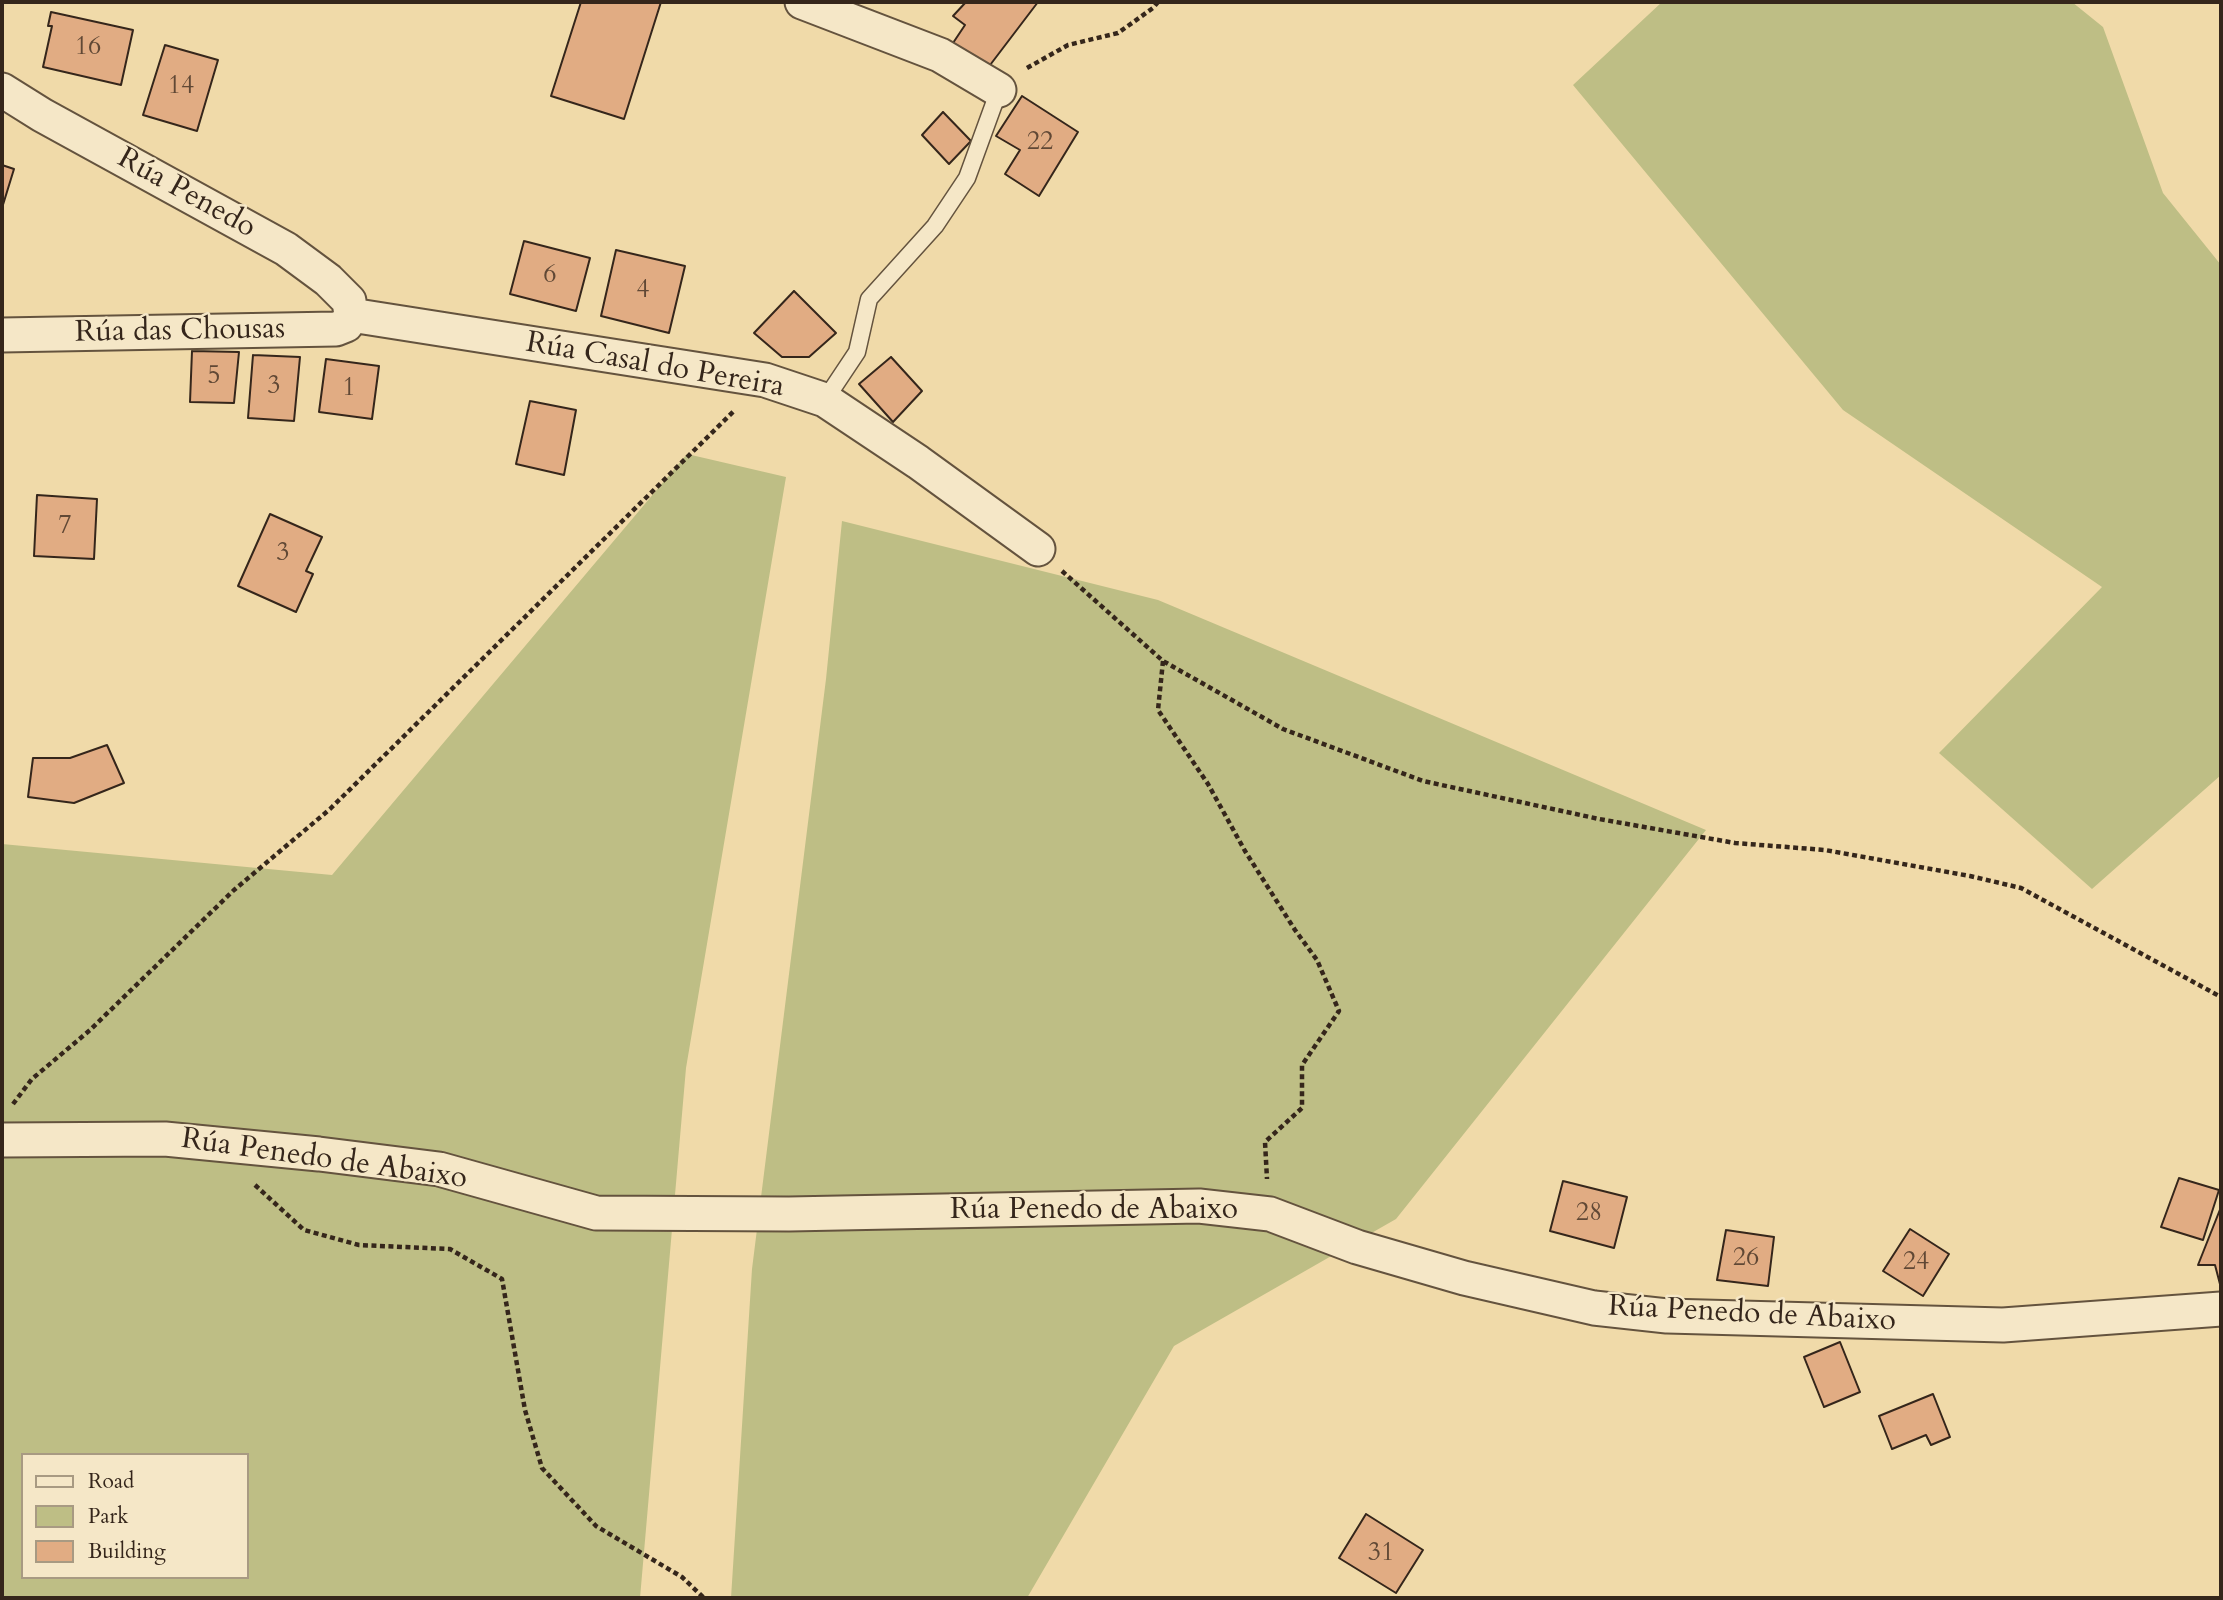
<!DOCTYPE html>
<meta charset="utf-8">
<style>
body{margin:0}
#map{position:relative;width:2223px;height:1600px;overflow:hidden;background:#f0daa9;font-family:Cardo,serif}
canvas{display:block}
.frame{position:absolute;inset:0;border:4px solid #35261b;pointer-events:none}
.legend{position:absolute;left:21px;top:1453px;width:228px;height:126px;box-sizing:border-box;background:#f5e7c7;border:2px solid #a89a82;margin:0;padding:9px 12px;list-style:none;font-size:21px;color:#35261b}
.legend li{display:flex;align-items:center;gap:14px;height:35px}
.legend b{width:35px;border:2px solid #a89a82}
</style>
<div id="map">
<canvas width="2223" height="1600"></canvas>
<div class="frame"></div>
<ul class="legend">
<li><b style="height:9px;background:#f5e7c7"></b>Road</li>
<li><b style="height:19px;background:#bebe85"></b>Park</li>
<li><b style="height:19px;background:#e1ac83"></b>Building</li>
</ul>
</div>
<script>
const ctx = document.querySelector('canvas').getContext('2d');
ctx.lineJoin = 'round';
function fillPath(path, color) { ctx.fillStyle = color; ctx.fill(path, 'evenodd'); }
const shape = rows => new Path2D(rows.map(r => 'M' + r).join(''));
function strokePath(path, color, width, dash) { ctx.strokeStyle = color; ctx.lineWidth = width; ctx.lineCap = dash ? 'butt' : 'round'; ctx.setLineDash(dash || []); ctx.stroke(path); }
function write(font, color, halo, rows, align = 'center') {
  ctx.font = font + ' Cardo,serif'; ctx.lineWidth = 5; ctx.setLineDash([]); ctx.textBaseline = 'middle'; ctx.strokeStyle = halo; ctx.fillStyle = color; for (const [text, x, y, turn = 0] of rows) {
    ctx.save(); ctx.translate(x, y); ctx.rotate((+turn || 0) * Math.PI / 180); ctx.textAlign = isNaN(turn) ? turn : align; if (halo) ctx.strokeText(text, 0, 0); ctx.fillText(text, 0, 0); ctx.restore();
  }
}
fillPath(shape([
 [1662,2,2072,2,2103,27,2163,193,2221,265,2221,775,2092,889,1939,753,2102,587,1843,410,1573,85],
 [687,454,786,477,686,1068,640,1598,2,1598,2,844,332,875],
 [23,1455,247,1455,247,1577,23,1577],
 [842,521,1158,600,1706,830,1396,1219,1174,1346,1027,1598,731,1598,752,1269,826,679]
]), '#bebe85');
const building = shape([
 [581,2,661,2,624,119,551,96,581,2],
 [966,2,1038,2,984,73,949,49,965,25,953,16,966,2],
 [51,12,133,30,121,85,43,67,52,26,48,26,51,12],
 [165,45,218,60,197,131,143,115,165,45],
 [1022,96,1078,132,1039,196,1005,174,1020,150,996,136,1022,96],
 [943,112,971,141,949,164,922,135,943,112],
 [2,165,14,169,2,208,2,165],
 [524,241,590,258,576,311,510,294,524,241],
 [616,250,685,266,669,333,601,316,616,250],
 [794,291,836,333,809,357,782,357,754,333,794,291],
 [192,351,239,352,234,403,190,402,192,351],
 [253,355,300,357,294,421,248,418,253,355],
 [891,357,922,391,893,422,859,384,891,357],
 [326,359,379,366,372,419,319,412,326,359],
 [530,401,576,410,564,475,516,464,530,401],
 [37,495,97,499,94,559,34,556,37,495],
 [270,514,322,537,306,571,313,574,296,612,238,586,270,514],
 [107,745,124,783,74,803,28,797,33,758,70,758,107,745],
 [2179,1178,2219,1190,2203,1240,2161,1227,2179,1178],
 [1563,1181,1627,1197,1614,1248,1550,1231,1563,1181],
 [2221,1207,2221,1288,2215,1265,2198,1265,2221,1207],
 [1910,1229,1949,1254,1923,1296,1883,1271,1910,1229],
 [1726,1230,1774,1237,1768,1286,1717,1280,1726,1230],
 [1840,1342,1860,1392,1824,1407,1804,1357,1840,1342],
 [1933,1394,1950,1437,1931,1445,1926,1435,1892,1449,1879,1416,1933,1394],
 [1366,1514,1423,1550,1396,1593,1339,1558,1366,1514]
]);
fillPath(building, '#e1ac83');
strokePath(building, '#35261b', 2);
const lane = shape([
 [825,400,857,352,869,299,935,226,967,178,999,90]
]);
const street = shape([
 [802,2,940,55,999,90],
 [2,90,42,115,286,249,328,280,349,301,351,315],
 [351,315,765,380,825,400,918,462,1038,549],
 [2,335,336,329,346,325,351,315],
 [2,1140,165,1139,319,1154,439,1169,596,1213,789,1214,1199,1206,1270,1214,1357,1247,1464,1278,1594,1308,1667,1316,2003,1325,2221,1309]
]);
strokePath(lane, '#64533e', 19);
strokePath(street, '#64533e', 37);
strokePath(shape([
 [1027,68,1068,45,1118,33,1153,8,1158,2],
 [1062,571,1163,661,1283,729,1423,781,1599,819,1735,843,1825,850,1970,876,2021,888,2221,997],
 [1163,661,1158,710,1208,784,1245,851,1295,930,1317,960,1339,1011,1302,1065,1302,1108,1265,1142,1267,1179],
 [13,1104,32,1079,90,1030,234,890,330,809,735,410],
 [255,1185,304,1230,359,1245,450,1249,502,1279,525,1410,542,1468,596,1526,682,1577,704,1598]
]), '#35261b', 4.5, [5, 3.5]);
strokePath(lane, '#f5e7c7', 16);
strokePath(street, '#f5e7c7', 33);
write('26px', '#604835', null, [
 ["16",88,48],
 ["14",181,87],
 ["22",1040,143],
 ["6",550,276],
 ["4",643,291],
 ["5",214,377],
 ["3",274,387],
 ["1",349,389],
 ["7",65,527],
 ["3",283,554],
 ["28",1589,1214],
 ["26",1746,1259],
 ["24",1916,1263],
 ["31",1381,1554]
]);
write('30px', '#35261b', '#f5e7c7', [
 ["Rúa Penedo",186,194,29],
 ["Rúa das Chousas",180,332,-1],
 ["Rúa Casal do Pereira",655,366,10],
 ["Rúa Penedo de Abaixo",324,1160,8],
 ["Rúa Penedo de Abaixo",1094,1211],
 ["Rúa Penedo de Abaixo",1752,1315,3]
]);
</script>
